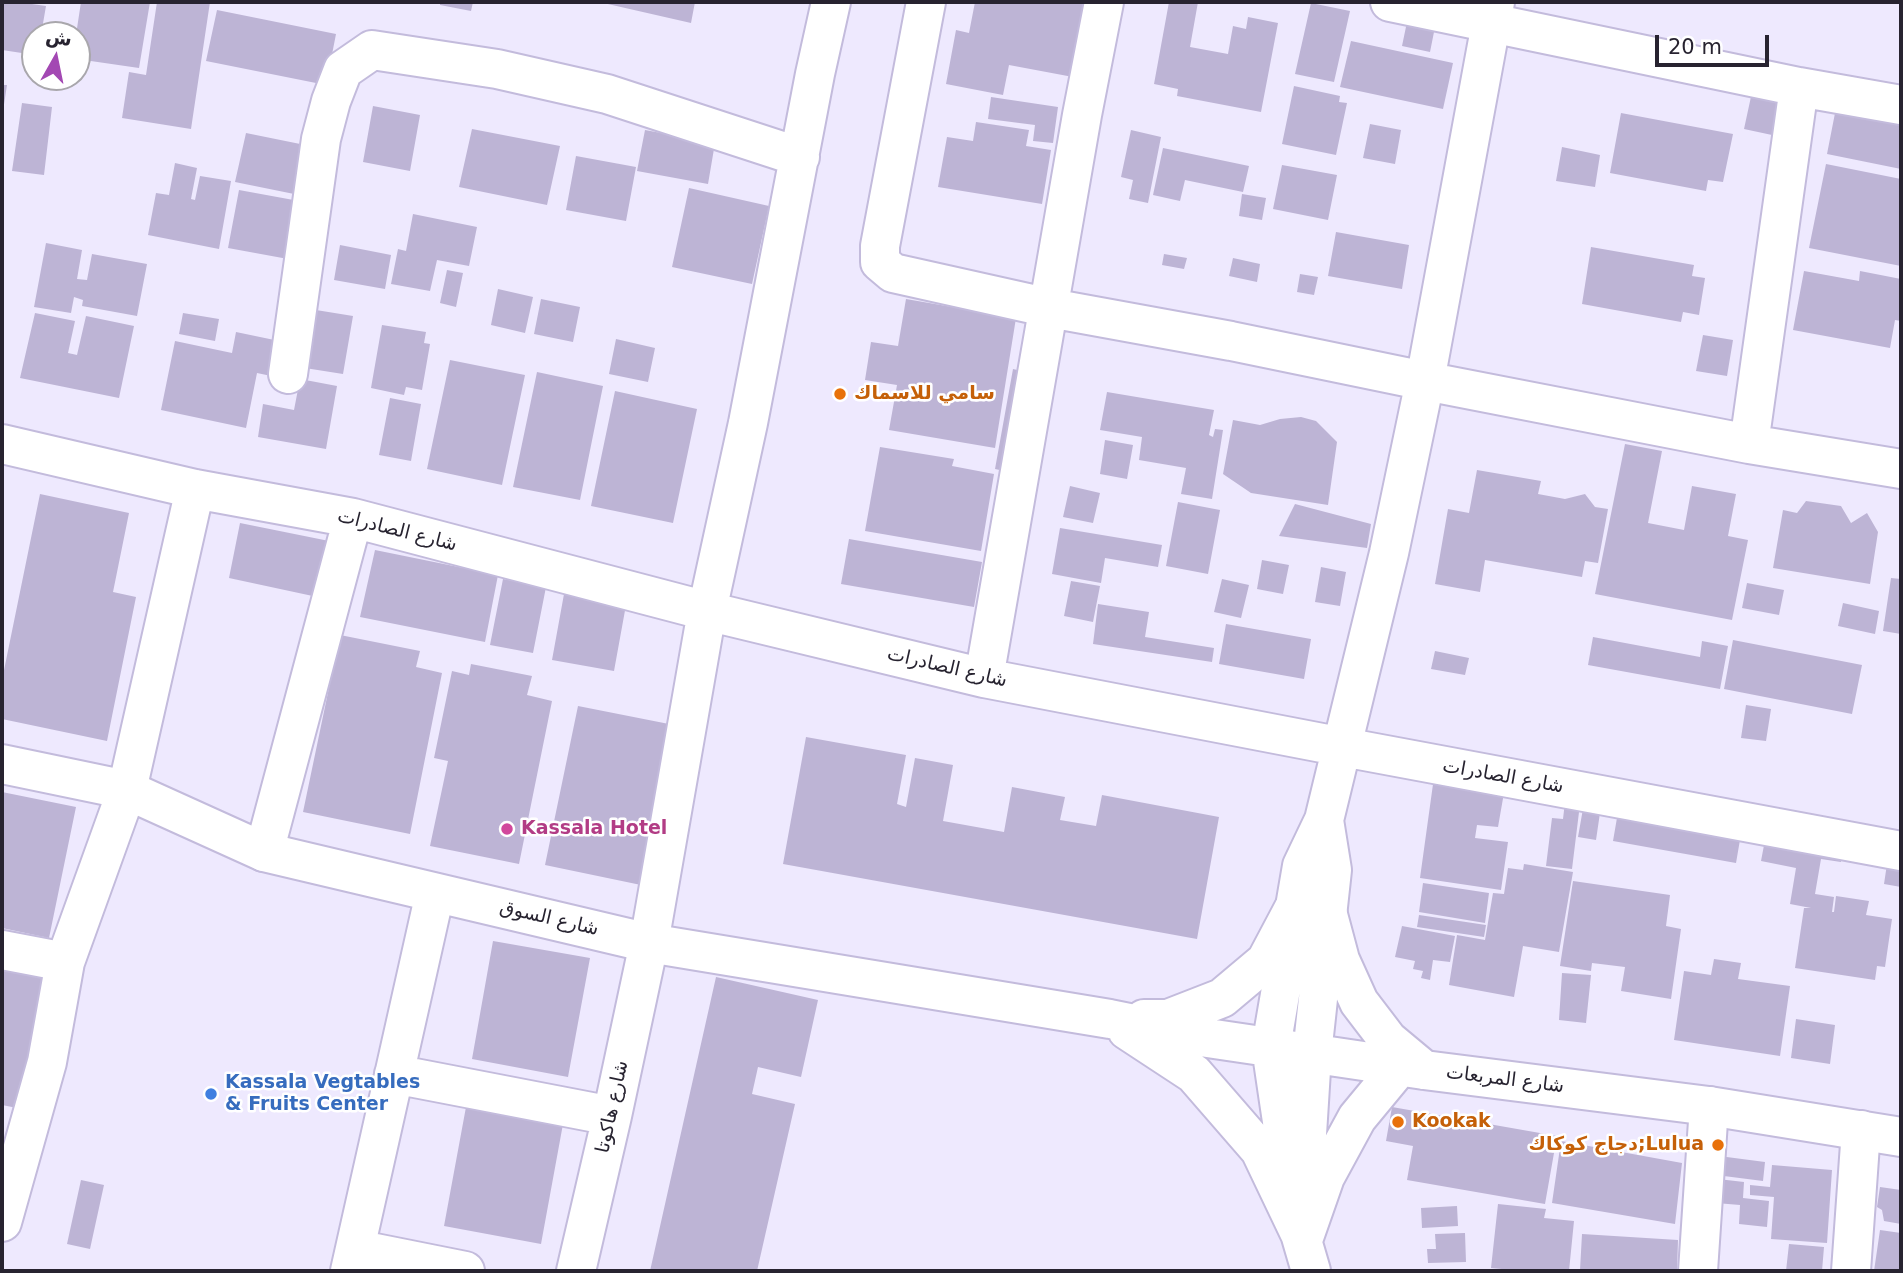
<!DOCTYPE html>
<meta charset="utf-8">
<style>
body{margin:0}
#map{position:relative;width:1903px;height:1273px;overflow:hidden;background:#eee9fe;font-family:"DejaVu Sans","Noto Naskh Arabic",sans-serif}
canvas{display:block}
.frame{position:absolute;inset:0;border:4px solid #272330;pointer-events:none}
.north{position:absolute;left:21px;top:21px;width:70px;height:70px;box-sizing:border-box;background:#fff;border:2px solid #a9a7ac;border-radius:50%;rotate:9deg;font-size:19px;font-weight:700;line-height:28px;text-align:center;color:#272330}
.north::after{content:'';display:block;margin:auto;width:24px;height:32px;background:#a348b3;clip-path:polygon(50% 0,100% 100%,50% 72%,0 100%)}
.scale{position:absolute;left:1655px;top:35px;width:114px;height:32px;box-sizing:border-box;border:4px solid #272330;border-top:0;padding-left:9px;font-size:21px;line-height:24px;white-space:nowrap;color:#272330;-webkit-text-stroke:5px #fff;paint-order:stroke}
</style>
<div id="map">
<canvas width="1903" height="1273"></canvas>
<div class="frame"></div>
<div class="north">ش</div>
<div class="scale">20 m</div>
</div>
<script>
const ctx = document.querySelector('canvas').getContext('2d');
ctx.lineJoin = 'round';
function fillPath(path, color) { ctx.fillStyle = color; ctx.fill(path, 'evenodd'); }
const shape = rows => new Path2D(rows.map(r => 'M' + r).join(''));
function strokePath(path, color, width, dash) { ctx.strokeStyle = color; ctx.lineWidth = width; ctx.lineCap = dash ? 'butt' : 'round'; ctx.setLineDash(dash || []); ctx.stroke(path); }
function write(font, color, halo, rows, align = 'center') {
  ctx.font = font + ' "DejaVu Sans","Noto Naskh Arabic",sans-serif'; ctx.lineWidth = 5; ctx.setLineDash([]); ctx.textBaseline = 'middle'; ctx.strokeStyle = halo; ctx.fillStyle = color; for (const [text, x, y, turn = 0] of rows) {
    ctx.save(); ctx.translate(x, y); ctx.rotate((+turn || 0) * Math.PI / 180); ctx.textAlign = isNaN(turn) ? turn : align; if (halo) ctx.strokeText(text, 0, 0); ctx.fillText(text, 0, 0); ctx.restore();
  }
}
fillPath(shape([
 [3,2,18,2,46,6,41,35,35,35,35,55,2,50],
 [81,2,150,2,139,68,77,59,77,35,76,35],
 [157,2,210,2,191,129,122,118,129,72,146,75],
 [440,2,473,2,471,11,440,5],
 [599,2,695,2,691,23],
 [975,2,1087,2,1073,77,1009,65,1003,95,946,84,956,30,969,33],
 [1169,2,1198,2,1190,47,1228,54,1233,26,1246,29,1248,17,1278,23,1261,112,1177,96,1178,89,1154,84],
 [1311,3,1350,11,1334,82,1295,74],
 [217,10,336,34,326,85,206,61],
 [1407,22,1435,27,1430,52,1402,46],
 [1351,41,1453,63,1443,109,1340,87],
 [2,85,7,85,3,111,2,111],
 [1294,86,1340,96,1339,102,1347,103,1336,155,1282,144],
 [1752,92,1779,98,1772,135,1744,129],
 [991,97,1058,107,1053,143,1033,141,1035,125,988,119],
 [22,103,52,107,44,175,12,171],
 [373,106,420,115,410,171,363,162],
 [1836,108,1901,121,1901,169,1827,154],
 [1621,113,1733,134,1723,182,1708,180,1706,191,1610,173],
 [976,122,1029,130,1026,146,1051,150,1042,204,938,187,947,137,973,141],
 [1370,124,1401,130,1395,164,1363,158],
 [472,129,560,146,547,205,459,187],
 [645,130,715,143,708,184,637,171],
 [1131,130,1161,137,1148,203,1129,199,1133,180,1121,177],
 [246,133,315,147,304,196,235,182],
 [1562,147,1600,155,1595,187,1556,181],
 [1163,148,1249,166,1243,192,1185,180,1180,201,1153,195],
 [576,156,636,167,626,221,566,210],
 [175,163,197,168,191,199,195,200,200,176,231,181,219,249,148,235,156,193,169,195],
 [1826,164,1901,179,1901,266,1809,248],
 [1282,165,1337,175,1328,220,1273,209],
 [689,188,769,206,752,284,672,267],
 [239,190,299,201,288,259,228,248],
 [1242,194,1266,198,1262,220,1239,216],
 [413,214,477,227,469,266,437,260,430,291,391,284,398,249,406,251],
 [1336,232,1409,245,1402,289,1328,276],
 [46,243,82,250,77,279,87,280,92,254,147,264,137,316,82,306,83,300,74,297,71,313,34,307],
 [340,245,391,255,385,289,334,280],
 [1591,247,1694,265,1692,276,1705,278,1699,315,1683,312,1681,322,1582,304],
 [1164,254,1187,258,1184,269,1162,265],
 [1233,258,1260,264,1257,282,1229,276],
 [447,270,463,273,456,307,440,303],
 [1804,271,1859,281,1860,271,1901,279,1901,321,1895,320,1890,348,1793,330],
 [1300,274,1318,277,1314,295,1297,292],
 [498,289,533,297,525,333,491,325],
 [541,299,580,307,573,342,534,334],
 [906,299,1016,318,995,448,889,430,897,385,865,380,871,342,898,346],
 [316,310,353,316,343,374,305,368],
 [35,313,75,321,68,353,77,355,86,316,134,326,119,398,20,378],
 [183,313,219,319,215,341,179,334],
 [382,325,426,332,424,343,430,344,422,390,406,387,404,395,371,388],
 [236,332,284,342,276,377,257,373,246,428,161,410,175,341,232,353],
 [1703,335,1733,340,1727,376,1696,371],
 [616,339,655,348,648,382,609,374],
 [450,360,525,375,502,485,427,469],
 [1013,369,1026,372,1009,472,995,469],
 [537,372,603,386,580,500,513,487],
 [300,379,337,386,326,449,258,437,263,404,294,410],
 [615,391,697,409,673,523,591,506],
 [1107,392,1214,410,1209,435,1213,437,1215,429,1223,430,1212,499,1181,494,1186,468,1139,460,1142,437,1100,430],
 [390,398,421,404,411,461,379,455],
 [1301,417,1316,421,1337,442,1328,505,1251,493,1223,474,1233,420,1260,425,1280,419],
 [1105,440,1133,445,1127,479,1100,474],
 [1625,444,1662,451,1648,523,1684,530,1692,486,1736,494,1728,536,1748,540,1732,620,1595,594],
 [880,447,954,459,952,466,994,474,981,551,865,531],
 [1477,470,1541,481,1538,494,1565,499,1585,494,1595,507,1608,509,1598,563,1585,561,1582,577,1485,560,1480,592,1435,584,1448,509,1469,513],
 [1070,486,1100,493,1093,523,1063,517],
 [40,494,129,513,113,592,136,597,107,741,2,719,2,680],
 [1806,501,1841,506,1851,523,1867,513,1878,532,1870,584,1773,568,1783,510,1797,513],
 [1178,502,1220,510,1208,574,1166,566],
 [1295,504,1371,524,1367,548,1279,536],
 [240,523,334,542,322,598,229,578],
 [1060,528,1162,545,1158,567,1105,558,1101,583,1052,574],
 [849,539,982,562,974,607,841,584],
 [375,550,498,575,485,642,360,617],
 [1262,560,1289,565,1283,594,1257,589],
 [1321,567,1346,572,1340,606,1315,602],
 [1891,578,1901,579,1901,634,1883,631],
 [503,579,546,587,533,653,490,645],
 [1222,579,1249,585,1241,618,1214,612],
 [1071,581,1100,586,1093,622,1064,616],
 [1747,583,1784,590,1779,615,1742,608],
 [564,594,626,605,614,671,552,660],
 [1843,603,1879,611,1875,634,1838,626],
 [1098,604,1149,612,1145,637,1214,648,1212,662,1093,644],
 [1226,624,1311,639,1304,679,1219,664],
 [340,635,420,651,416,667,442,673,410,834,303,812],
 [1593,637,1700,657,1702,641,1728,646,1720,689,1588,665],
 [1733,640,1862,665,1852,714,1724,689],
 [1435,651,1469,658,1465,675,1431,669],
 [471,664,532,676,527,695,552,701,519,864,430,846,448,761,434,758,452,671,469,675],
 [1746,705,1771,709,1766,741,1741,738],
 [578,706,674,725,641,885,545,865],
 [806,737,906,755,897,804,906,807,915,758,953,765,943,821,1004,832,1012,787,1065,797,1060,820,1096,826,1102,795,1219,817,1197,939,783,864],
 [1434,777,1505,787,1498,827,1477,825,1475,838,1508,842,1501,890,1420,878],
 [2,792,76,807,49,938,2,928],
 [1565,802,1580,804,1572,869,1546,866,1552,818,1563,819],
 [1584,803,1601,806,1596,840,1578,837],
 [1618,812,1741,834,1736,863,1613,841],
 [1765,840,1842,854,1841,862,1821,859,1815,894,1834,897,1832,912,1834,912,1836,896,1869,901,1866,915,1892,919,1885,967,1877,966,1875,980,1795,968,1804,908,1811,908,1790,904,1796,868,1761,861],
 [1524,864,1573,872,1559,952,1523,946,1514,997,1449,985,1457,935,1485,940,1493,893,1504,894,1508,868,1523,870],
 [1887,864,1901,867,1901,887,1884,884],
 [1573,881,1670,895,1666,926,1681,929,1671,999,1621,991,1625,967,1592,963,1591,971,1560,966],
 [1423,883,1489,893,1485,923,1419,912],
 [1419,915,1486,925,1484,937,1417,927],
 [1402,926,1455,936,1450,962,1433,960,1430,980,1421,978,1423,971,1413,969,1415,961,1395,957],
 [493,941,590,958,568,1077,472,1059],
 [1714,959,1741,963,1738,979,1790,986,1780,1056,1674,1040,1684,971,1711,975],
 [2,970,45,979,17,1108,2,1105],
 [1562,973,1591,975,1586,1023,1559,1020],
 [716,977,818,1000,801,1077,758,1067,752,1094,795,1104,757,1271,650,1271],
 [1796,1019,1835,1025,1830,1064,1791,1058],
 [466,1107,563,1124,541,1244,444,1226],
 [1392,1107,1557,1136,1545,1204,1407,1180,1413,1146,1386,1141],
 [1561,1141,1682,1163,1675,1224,1552,1203],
 [1719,1156,1765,1162,1763,1181,1716,1175],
 [1772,1165,1832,1170,1827,1243,1771,1239,1774,1197,1750,1195,1750,1185,1770,1187],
 [1718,1179,1744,1182,1743,1198,1769,1201,1767,1227,1739,1224,1740,1205,1716,1203],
 [81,1180,104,1185,90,1249,67,1244],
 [1880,1187,1901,1190,1901,1224,1884,1221,1882,1210,1877,1207],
 [1498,1204,1546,1209,1544,1218,1574,1221,1569,1271,1523,1271,1491,1268],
 [1457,1206,1458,1226,1422,1228,1421,1208],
 [1880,1230,1901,1233,1901,1271,1874,1271],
 [1465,1233,1466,1262,1428,1263,1427,1249,1436,1249,1435,1234],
 [1582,1234,1678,1240,1677,1271,1580,1270],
 [1789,1244,1824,1247,1822,1271,1786,1271]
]), '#bdb4d5');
const street = shape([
 [926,2,880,246,880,262,893,273,1050,308,1231,341,1425,381,1749,444,1901,469],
 [1390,2,1799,87,1901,105],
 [288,374,321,139,331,101,343,70,372,50,497,69,607,94,800,157],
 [2,444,195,489,353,518,707,611,984,678,1343,747,1901,851],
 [1749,444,1799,87],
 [984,678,1082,115,1104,2],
 [264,852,353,518],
 [2,950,65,962],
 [1271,1047,1302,866,1324,820,1389,553,1425,381,1495,2],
 [1312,1054,1332,870,1324,820],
 [394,1074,612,1116],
 [2,1222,47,1062,65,962,127,790,195,489],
 [355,1249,465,1271],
 [350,1271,435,893],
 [576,1271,612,1116,649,943,707,611,748,423,815,74,831,2],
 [1698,1271,1709,1106],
 [1851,1271,1861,1130]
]);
const secondary = shape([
 [2,764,127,790,264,852,649,943,1110,1019,1194,1036,1424,1070,1709,1106,1901,1137],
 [1328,915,1340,960,1359,1002,1388,1040,1424,1070],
 [1144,1019,1168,1019,1222,998,1266,961,1293,910],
 [1127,1030,1194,1074,1260,1150,1303,1240],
 [1271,1047,1297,1223,1311,1271],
 [1305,1166,1312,1054],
 [1303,1240,1325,1177,1357,1118,1400,1066]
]);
strokePath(street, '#c3bbdc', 42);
strokePath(secondary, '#c3bbdc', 42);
strokePath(street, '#fff', 38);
strokePath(secondary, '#fff', 38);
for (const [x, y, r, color] of [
 [840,394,7,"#e8710a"],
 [507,829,7,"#d1479c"],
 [211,1094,7,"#3f7fe0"],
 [1398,1122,7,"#e8710a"],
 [1718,1145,7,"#e8710a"]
]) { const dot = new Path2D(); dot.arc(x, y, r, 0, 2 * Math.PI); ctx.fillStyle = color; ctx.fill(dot); strokePath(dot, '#fff', 2.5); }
write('bold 19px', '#c56008', '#fff', [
 ["سامي للاسماك",854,394],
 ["Kookak",1412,1122],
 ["دجاج كوكاك;Lulua",1704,1145,"right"]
], 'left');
write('19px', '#272330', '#fff', [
 ["شارع الصادرات",397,531,14],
 ["شارع الصادرات",947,668,13],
 ["شارع الصادرات",1503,777,10],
 ["شارع السوق",549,919,13],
 ["شارع المربعات",1505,1080,7],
 ["شارع هاكوتا",613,1107,-78]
]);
write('bold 19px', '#b23c85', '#fff', [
 ["Kassala Hotel",521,829]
], 'left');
write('bold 19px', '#366cbe', '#fff', [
 ["Kassala Vegtables",225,1083],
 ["& Fruits Center",225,1105]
], 'left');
</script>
